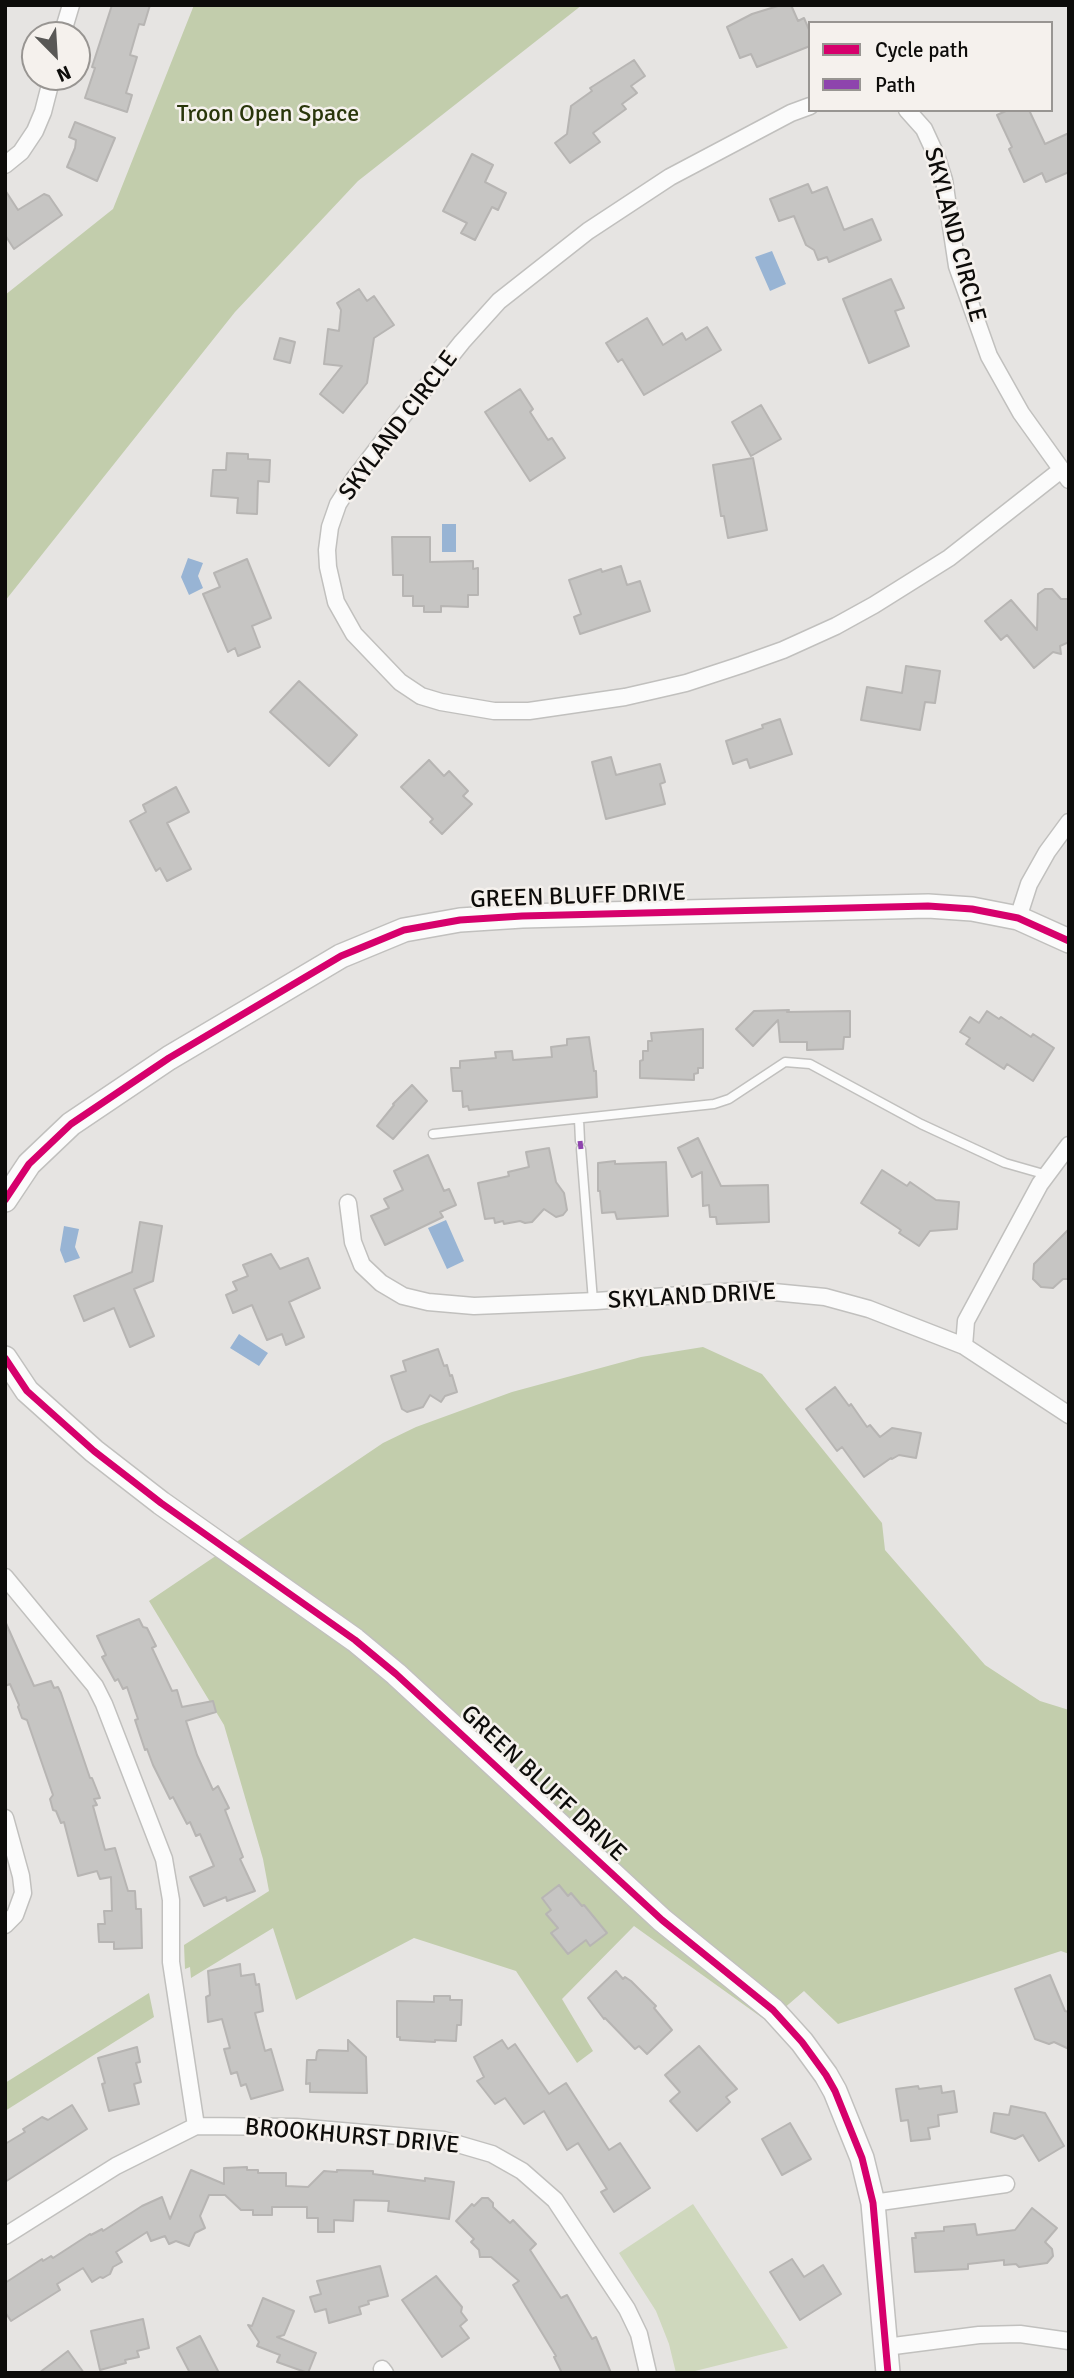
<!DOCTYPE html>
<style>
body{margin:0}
#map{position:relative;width:1074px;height:2378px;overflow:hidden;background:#e6e4e2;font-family:Signika,sans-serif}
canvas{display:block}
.frame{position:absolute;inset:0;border:7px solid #0d0c0a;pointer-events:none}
.legend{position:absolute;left:808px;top:21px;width:245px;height:91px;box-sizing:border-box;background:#f5f1ed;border:2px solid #989592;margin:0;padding:9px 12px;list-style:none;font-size:21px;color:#0d0c0a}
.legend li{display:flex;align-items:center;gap:14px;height:35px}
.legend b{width:35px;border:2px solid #989592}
.north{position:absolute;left:21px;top:21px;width:70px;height:70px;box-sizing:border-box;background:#f5f1ed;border:2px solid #989592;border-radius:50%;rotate:156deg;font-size:19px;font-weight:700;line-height:28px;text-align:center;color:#0d0c0a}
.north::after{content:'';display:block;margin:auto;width:24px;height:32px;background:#595856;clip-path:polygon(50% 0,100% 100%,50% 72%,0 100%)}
</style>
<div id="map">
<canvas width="1074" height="2378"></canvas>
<div class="frame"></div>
<ul class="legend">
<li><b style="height:9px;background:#d6006c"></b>Cycle path</li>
<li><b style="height:9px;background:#8e44ad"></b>Path</li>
</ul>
<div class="north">N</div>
</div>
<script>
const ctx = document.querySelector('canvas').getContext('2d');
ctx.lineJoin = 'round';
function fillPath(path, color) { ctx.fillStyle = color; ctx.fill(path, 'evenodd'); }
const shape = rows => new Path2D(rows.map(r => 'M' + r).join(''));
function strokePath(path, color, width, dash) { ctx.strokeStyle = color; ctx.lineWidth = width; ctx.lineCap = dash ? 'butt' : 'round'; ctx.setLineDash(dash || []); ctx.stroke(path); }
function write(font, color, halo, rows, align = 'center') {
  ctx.font = font + ' Signika,sans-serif'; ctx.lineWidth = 5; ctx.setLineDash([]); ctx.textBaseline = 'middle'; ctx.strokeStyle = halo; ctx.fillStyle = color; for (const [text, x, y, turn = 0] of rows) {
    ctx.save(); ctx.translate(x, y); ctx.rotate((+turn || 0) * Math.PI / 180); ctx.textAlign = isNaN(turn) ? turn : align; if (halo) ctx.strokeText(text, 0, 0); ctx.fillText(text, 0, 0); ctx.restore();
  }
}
fillPath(shape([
 [693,2204,788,2348,687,2373,676,2373,669,2344,656,2311,619,2253]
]), '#cfd8bd');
fillPath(shape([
 [194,5,582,5,358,181,235,312,5,601,5,295,113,209],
 [703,1347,762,1374,882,1523,885,1550,985,1665,1040,1701,1069,1710,1069,1954,1061,1951,838,2024,804,1991,768,2022,634,1926,562,1999,593,2051,577,2063,516,1971,414,1938,296,2000,273,1928,191,1978,190,1967,185,1969,184,1945,269,1891,263,1859,224,1725,149,1601,383,1443,416,1427,512,1392,641,1357],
 [149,1993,154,2017,5,2111,5,2083]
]), '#c2cdac');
fillPath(shape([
 [772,251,786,284,770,291,755,257],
 [442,524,456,524,456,552,442,552],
 [188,558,203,563,198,576,203,588,189,595,181,577],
 [446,1220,464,1261,447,1269,428,1228],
 [64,1226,79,1229,75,1247,80,1258,65,1263,60,1250],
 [239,1334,268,1353,259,1366,230,1348]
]), '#98b4d4');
const building = shape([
 [112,5,150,5,144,25,139,24,130,55,137,57,126,93,132,95,127,112,85,98,95,68,92,67,112,5],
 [781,5,791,5,798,21,804,18,810,32,810,46,757,67,751,54,740,58,727,27,752,14,781,5],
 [634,60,645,76,631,86,637,93,622,104,626,109,593,133,600,142,570,163,555,143,567,134,571,106,592,91,590,88,634,60],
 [1008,110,1029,110,1045,144,1069,133,1069,172,1046,182,1042,173,1024,182,1009,149,1012,147,997,115,1008,110],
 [75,122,115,138,97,181,67,167,75,148,76,140,69,137,75,122],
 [472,154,493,165,485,182,506,193,498,210,492,207,475,240,461,233,467,223,443,211,472,154],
 [808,184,812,193,827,187,844,230,872,219,881,240,829,262,827,257,818,260,814,250,806,245,794,216,779,221,770,199,808,184],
 [5,190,18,210,44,194,49,196,62,215,14,249,5,235,5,190],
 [891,279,904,308,895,311,909,346,869,363,843,299,891,279],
 [359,289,367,301,374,296,394,325,374,338,367,383,343,413,320,394,342,366,324,364,328,329,339,331,341,310,337,303,359,289],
 [647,318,663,345,682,333,686,340,707,327,721,350,644,395,622,359,618,362,606,343,647,318],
 [280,338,295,342,290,363,274,359,280,338],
 [520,389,533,409,530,412,548,440,552,438,565,458,530,481,485,412,520,389],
 [761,405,781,439,751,456,732,422,761,405],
 [227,453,248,454,248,459,270,460,269,482,258,481,257,514,237,513,238,498,211,496,213,470,226,470,227,453],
 [753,458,767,530,728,538,724,516,721,516,713,465,753,458],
 [392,537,430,537,430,562,473,561,473,569,478,568,478,595,468,595,468,607,441,606,441,612,424,612,424,606,413,606,413,596,403,596,403,575,393,575,392,537],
 [247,559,271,618,252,626,260,647,238,656,235,648,228,652,203,594,220,587,214,573,247,559],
 [621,566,627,585,640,581,650,611,580,634,574,617,581,614,569,580,601,569,602,572,621,566],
 [1045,589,1052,589,1061,599,1069,599,1069,642,1060,646,1061,654,1053,652,1034,668,1007,635,1001,640,985,621,1011,600,1037,630,1038,594,1045,589],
 [906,666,940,671,935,703,925,702,920,730,861,720,867,687,902,693,906,666],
 [299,681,357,735,329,766,270,712,299,681],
 [780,719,792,754,750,768,747,759,733,764,726,741,763,728,762,725,780,719],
 [611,757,616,775,660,764,665,782,660,784,665,804,606,819,592,762,611,757],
 [429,760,444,776,449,771,468,791,463,796,472,804,442,834,430,822,433,819,401,787,429,760],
 [176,787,189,812,167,823,191,869,167,881,160,868,156,871,130,821,146,812,143,805,176,787],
 [789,1010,787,1012,850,1011,850,1037,844,1037,843,1049,807,1050,807,1042,780,1042,778,1020,753,1046,736,1029,754,1011,789,1010],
 [987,1011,999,1019,1001,1017,1031,1037,1033,1034,1054,1048,1033,1081,1007,1064,1004,1069,966,1044,970,1038,960,1032,970,1017,979,1023,987,1011],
 [703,1029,703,1068,698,1068,698,1073,694,1074,694,1080,640,1078,640,1061,643,1060,643,1051,648,1051,648,1041,652,1041,651,1033,703,1029],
 [589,1037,594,1071,596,1071,597,1097,469,1110,468,1106,463,1107,462,1091,453,1091,451,1068,460,1068,460,1061,496,1058,495,1052,512,1051,513,1060,552,1057,551,1047,567,1045,567,1039,589,1037],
 [412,1085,427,1101,393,1139,377,1126,394,1105,393,1104,412,1085],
 [698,1138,721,1186,768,1185,769,1222,717,1224,716,1217,710,1217,709,1205,703,1206,702,1172,692,1177,678,1148,698,1138],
 [549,1148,556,1182,564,1193,567,1210,563,1215,556,1217,544,1209,532,1222,525,1223,520,1221,504,1224,503,1221,495,1223,494,1218,485,1219,478,1183,509,1176,508,1172,529,1167,526,1152,549,1148],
 [428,1155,444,1191,449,1189,456,1205,440,1212,443,1217,385,1245,371,1216,389,1208,384,1199,403,1190,394,1171,428,1155],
 [615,1161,615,1164,666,1162,668,1216,617,1219,615,1212,602,1213,600,1191,598,1191,598,1163,615,1161],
 [882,1170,907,1186,910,1182,936,1200,959,1202,957,1229,930,1231,919,1246,899,1233,901,1230,861,1203,882,1170],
 [140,1222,162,1226,153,1281,134,1289,154,1336,130,1347,114,1308,84,1321,74,1296,132,1272,140,1222],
 [1069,1229,1069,1279,1063,1279,1053,1288,1041,1287,1033,1279,1034,1264,1069,1229],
 [271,1254,280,1269,308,1258,320,1288,289,1302,304,1337,286,1345,282,1334,267,1340,252,1305,233,1313,226,1295,237,1290,233,1282,248,1276,243,1265,271,1254],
 [438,1349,444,1366,447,1365,450,1376,452,1375,457,1392,445,1396,441,1402,430,1395,423,1407,407,1412,402,1409,391,1376,406,1371,403,1361,438,1349],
 [835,1387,849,1406,851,1404,867,1427,870,1425,880,1437,892,1428,921,1433,916,1458,899,1455,892,1459,891,1458,864,1477,842,1447,837,1451,806,1409,835,1387],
 [139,1619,143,1627,147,1628,156,1646,152,1648,172,1691,177,1690,182,1707,213,1701,216,1712,186,1721,197,1755,213,1790,218,1786,229,1808,225,1810,243,1857,240,1859,255,1891,227,1901,226,1897,204,1906,190,1877,214,1866,200,1834,196,1836,190,1822,187,1824,173,1797,170,1799,153,1765,147,1749,145,1750,135,1720,138,1719,127,1687,123,1689,118,1679,115,1681,102,1657,106,1655,97,1636,139,1619],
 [5,1621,34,1686,51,1681,54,1688,58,1687,61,1693,90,1778,92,1778,100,1798,94,1799,97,1805,93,1806,105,1850,115,1848,128,1891,135,1891,136,1909,141,1909,142,1948,114,1949,114,1942,99,1942,98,1924,105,1924,104,1911,112,1911,111,1877,100,1879,97,1871,78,1876,64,1822,61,1823,56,1811,53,1810,50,1799,53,1795,27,1720,22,1718,18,1707,19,1705,10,1684,5,1686,5,1621],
 [559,1885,568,1896,571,1893,582,1906,584,1905,607,1933,590,1946,586,1940,568,1954,551,1933,558,1928,546,1914,551,1910,542,1898,559,1885],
 [240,1964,241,1976,254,1974,256,1985,259,1984,263,2011,255,2013,265,2051,271,2049,283,2090,251,2099,246,2084,241,2086,237,2072,231,2074,224,2049,230,2048,222,2019,208,2022,206,1997,210,1995,208,1971,240,1964],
 [616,1971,623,1979,625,1977,631,1981,656,2006,654,2008,672,2030,647,2054,639,2046,635,2049,605,2018,604,2019,588,1998,616,1971],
 [1050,1975,1065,2011,1069,2012,1069,2049,1054,2042,1049,2044,1035,2039,1015,1989,1050,1975],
 [434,1996,450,1996,450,2000,462,2000,461,2025,457,2025,456,2041,435,2040,435,2042,400,2040,400,2037,397,2037,397,2001,434,2002,434,1996],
 [348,2040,366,2057,367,2093,310,2092,310,2083,306,2084,307,2060,316,2060,317,2052,319,2050,348,2051,348,2040],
 [502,2040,508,2049,515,2044,549,2094,566,2083,609,2150,620,2143,650,2188,614,2212,601,2192,607,2189,578,2143,567,2150,544,2111,524,2124,505,2098,495,2104,477,2081,484,2077,474,2057,502,2040],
 [699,2046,737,2089,726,2097,730,2102,697,2131,670,2101,680,2092,665,2075,699,2046],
 [137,2047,140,2062,136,2063,141,2082,134,2084,139,2104,109,2111,102,2084,105,2083,98,2058,137,2047],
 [918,2086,919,2089,941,2086,942,2093,954,2091,957,2112,938,2115,939,2126,928,2128,930,2139,911,2141,908,2120,901,2121,896,2089,918,2086],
 [72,2105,87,2129,5,2182,5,2144,25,2132,23,2129,42,2117,48,2120,72,2105],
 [1011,2106,1045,2113,1064,2146,1039,2161,1023,2135,1015,2139,991,2132,994,2113,1009,2115,1011,2106],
 [790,2123,811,2159,782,2175,762,2139,790,2123],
 [247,2167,247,2170,258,2170,258,2173,286,2173,286,2186,308,2187,324,2171,337,2172,337,2170,373,2171,373,2174,425,2181,425,2178,454,2182,449,2219,388,2211,389,2201,354,2200,353,2221,334,2220,334,2232,318,2232,318,2218,307,2218,307,2207,272,2207,272,2215,253,2215,253,2210,241,2210,225,2195,209,2195,200,2216,205,2228,195,2233,189,2246,176,2241,169,2244,165,2236,151,2241,147,2232,116,2252,122,2262,113,2267,110,2274,103,2278,100,2277,92,2282,83,2268,57,2284,60,2290,11,2321,5,2312,5,2283,25,2270,42,2259,43,2261,51,2256,53,2258,90,2234,91,2235,102,2229,103,2231,142,2206,162,2197,170,2219,191,2170,224,2184,224,2168,247,2167],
 [482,2198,488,2198,493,2203,493,2207,510,2223,513,2220,536,2244,530,2250,561,2298,567,2295,592,2339,596,2337,611,2373,562,2373,554,2357,556,2356,513,2285,519,2281,491,2257,480,2257,479,2250,471,2242,474,2239,456,2221,472,2204,474,2206,482,2198],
 [1032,2208,1057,2228,1045,2242,1052,2249,1053,2256,1047,2263,1019,2267,1016,2264,1004,2265,1004,2260,968,2264,968,2269,915,2272,912,2238,916,2238,915,2233,944,2231,944,2227,975,2224,977,2235,1015,2230,1032,2208],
 [792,2259,804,2277,823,2265,841,2294,800,2320,770,2272,792,2259],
 [380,2266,388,2296,368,2301,369,2304,359,2307,361,2314,329,2323,326,2309,315,2312,310,2297,321,2294,317,2281,380,2266],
 [436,2276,462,2307,461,2312,467,2320,460,2326,469,2338,442,2357,402,2300,436,2276],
 [263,2298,294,2311,284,2335,277,2337,316,2353,308,2373,277,2362,280,2355,257,2346,259,2342,248,2325,252,2326,263,2298],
 [143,2319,149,2348,137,2351,139,2357,125,2360,126,2363,100,2370,91,2331,143,2319],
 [200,2336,219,2373,190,2373,177,2348,200,2336],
 [68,2351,84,2373,39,2373,68,2351]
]);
fillPath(building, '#c6c5c3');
strokePath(building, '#b7b5b3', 2);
const lane = shape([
 [579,1119,580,1141],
 [433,1134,714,1104,729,1099,785,1062,810,1064,921,1124,1005,1163,1047,1175],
 [581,1149,593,1301]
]);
const street = shape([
 [62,35,71,5],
 [810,106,791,113,670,177,588,231,499,301,462,342,390,432,354,479,338,504,330,527,327,550,328,567,336,602,354,634,400,682,421,696,441,702,494,711,529,711,625,697,686,683,741,665,783,650,836,626,874,605,949,558,1061,470],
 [907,110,924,129,936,155,944,180,957,266,989,356,1021,413,1069,480],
 [5,165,21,152,35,131,43,112,52,77],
 [1018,918,1029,884,1047,852,1069,822],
 [348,1203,353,1242,362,1265,381,1283,403,1296,428,1302,474,1306,596,1301,753,1290,825,1297,869,1309,964,1346,1069,1415],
 [964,1346,966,1321,1040,1184,1069,1145],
 [5,1577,95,1686,104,1704,164,1859,171,1900,171,1962,196,2126],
 [5,1818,21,1876,23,1893,15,1915,5,1925],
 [873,2203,1006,2184],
 [5,2236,116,2166,196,2126,296,2127,444,2140,492,2154,522,2171,555,2200,627,2309,639,2334,648,2373],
 [886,2347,979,2335,1020,2334,1069,2341],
 [382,2369,385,2373]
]);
const secondary = shape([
 [5,1200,29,1164,71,1124,169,1058,341,956,404,930,460,920,522,916,928,906,972,909,1018,918,1069,941],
 [5,1358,27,1391,94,1451,161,1503,355,1640,396,1674,662,1920,773,2010,802,2042,826,2075,835,2091,862,2158,873,2203,888,2373]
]);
strokePath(lane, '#c1c0be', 11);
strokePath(street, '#c1c0be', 19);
strokePath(secondary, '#c1c0be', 26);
strokePath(lane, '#fbfbfb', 8);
strokePath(street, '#fbfbfb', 16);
strokePath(secondary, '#fbfbfb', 23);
strokePath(shape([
 [580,1141,581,1149]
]), '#8e44ad', 5, [10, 5]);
strokePath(shape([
 [5,1200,29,1164,71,1124,169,1058,341,956,404,930,460,920,522,916,928,906,972,909,1018,918,1069,941],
 [5,1358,27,1391,94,1451,161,1503,355,1640,396,1674,662,1920,773,2010,802,2042,826,2075,835,2091,862,2158,873,2203,888,2373]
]), '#d6006c', 7);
write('24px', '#29360a', '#f5f1ed', [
 ["Troon Open Space",268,115]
]);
write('24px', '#0d0c0a', '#f5f1ed', [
 ["SKYLAND CIRCLE",954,235,75],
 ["SKYLAND CIRCLE",399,426,-53],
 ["GREEN BLUFF DRIVE",578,897,-2],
 ["SKYLAND DRIVE",692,1297,-3],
 ["GREEN BLUFF DRIVE",543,1784,43],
 ["BROOKHURST DRIVE",352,2137,5]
]);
</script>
